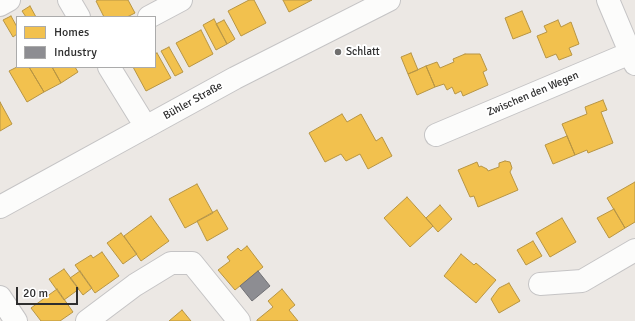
<!DOCTYPE html>
<meta charset="utf-8">
<style>
body{margin:0}
#map{position:relative;width:635px;height:321px;overflow:hidden;background:#ece8e4;font-family:Signika,sans-serif}
canvas{display:block}
.legend{position:absolute;left:16px;top:16px;width:140px;height:52px;box-sizing:border-box;background:#fff;border:1px solid #ababab;margin:0;padding:5px 7px;list-style:none;font-size:12px;color:#2e2e2e}
.legend li{display:flex;align-items:center;gap:8px;height:20px}
.legend b{width:20px;border:1px solid #ababab}
.scale{position:absolute;left:16px;top:287px;width:62px;height:18px;box-sizing:border-box;border:2px solid #2e2e2e;border-top:0;padding-left:5px;font-size:12px;line-height:14px;white-space:nowrap;color:#2e2e2e;-webkit-text-stroke:3px #fff;paint-order:stroke}
</style>
<div id="map">
<canvas width="635" height="321"></canvas>
<ul class="legend">
<li><b style="height:11px;background:#f2c14e"></b>Homes</li>
<li><b style="height:11px;background:#8d8d92"></b>Industry</li>
</ul>
<div class="scale">20 m</div>
</div>
<script>
const ctx = document.querySelector('canvas').getContext('2d');
ctx.lineJoin = 'round';
function fillPath(path, color) { ctx.fillStyle = color; ctx.fill(path, 'evenodd'); }
const shape = rows => new Path2D(rows.map(r => 'M' + r).join(''));
function strokePath(path, color, width, dash) { ctx.strokeStyle = color; ctx.lineWidth = width; ctx.lineCap = dash ? 'butt' : 'round'; ctx.setLineDash(dash || []); ctx.stroke(path); }
function write(font, color, halo, rows, align = 'center') {
  ctx.font = font + ' Signika,sans-serif'; ctx.lineWidth = 4; ctx.setLineDash([]); ctx.textBaseline = 'middle'; ctx.strokeStyle = halo; ctx.fillStyle = color; for (const [text, x, y, turn = 0] of rows) {
    ctx.save(); ctx.translate(x, y); ctx.rotate((+turn || 0) * Math.PI / 180); ctx.textAlign = isNaN(turn) ? turn : align; if (halo) ctx.strokeText(text, 0, 0); ctx.fillText(text, 0, 0); ctx.restore();
  }
}
const homes = shape([
 [98,0,128,0,135,13,127,17,104,17,96,1,98,0],
 [249,0,254,0,266,23,241,36,228,11,249,0],
 [283,0,312,0,289,12,283,0],
 [30,6,36,17,26,17,22,11,30,6],
 [522,11,531,32,513,39,505,18,522,11],
 [11,16,17,27,17,34,13,37,3,20,11,16],
 [214,19,227,44,216,50,203,25,214,19],
 [224,20,235,39,227,44,216,24,224,20],
 [558,20,561,27,571,22,579,44,569,48,572,55,559,60,556,54,546,58,537,36,547,32,544,26,558,20],
 [201,30,213,54,189,67,176,43,201,30],
 [169,47,183,72,175,76,161,51,169,47],
 [157,53,171,78,146,91,133,67,155,67,155,54,157,53],
 [411,53,418,70,408,74,401,57,411,53],
 [465,54,480,54,487,70,483,72,488,85,463,96,461,91,455,94,452,87,447,90,444,84,435,87,426,66,437,62,440,68,454,62,453,59,465,54],
 [426,66,435,87,417,95,408,74,426,66],
 [17,67,29,67,44,92,27,102,9,71,17,67],
 [29,67,52,67,61,83,44,92,29,67],
 [52,67,75,67,78,72,61,83,52,67],
 [603,100,607,110,601,112,613,143,588,153,587,150,575,155,562,124,587,114,585,107,603,100],
 [0,102,12,124,0,131,0,102],
 [342,114,347,122,361,114,376,141,382,137,392,156,368,169,360,154,346,161,341,154,325,162,309,133,342,114],
 [567,136,575,155,553,164,545,145,567,136],
 [505,161,510,162,512,168,510,172,518,190,478,207,474,196,470,197,458,170,477,162,479,167,481,166,487,169,488,171,499,167,499,163,505,161],
 [635,182,635,222,625,228,607,198,635,182],
 [197,184,213,213,185,228,169,199,197,184],
 [407,197,433,226,410,247,384,218,407,197],
 [440,205,452,219,438,232,426,218,440,205],
 [614,209,625,228,609,238,597,218,614,209],
 [217,210,228,229,207,241,197,221,217,210],
 [151,216,169,241,141,261,124,236,151,216],
 [562,218,576,242,550,257,536,233,562,218],
 [121,233,137,254,123,264,107,243,121,233],
 [533,241,542,256,526,265,517,250,533,241],
 [247,246,263,267,235,290,218,270,230,261,227,257,238,248,241,251,247,246],
 [102,252,119,276,95,293,75,265,91,255,93,258,102,252],
 [461,254,474,265,476,263,496,280,476,303,444,276,461,254],
 [64,269,79,289,64,300,49,279,64,269],
 [80,271,92,288,83,295,70,278,80,271],
 [509,283,520,301,499,313,491,299,499,288,509,283],
 [57,289,73,312,60,321,41,321,31,308,57,289],
 [282,289,295,305,289,310,298,321,257,321,257,320,273,307,268,301,282,289],
 [182,310,191,321,169,321,182,310]
]);
fillPath(homes, '#f2c14e');
strokePath(homes, '#b79544', 1);
const industry = shape([
 [258,271,270,286,252,301,240,286,258,271]
]);
fillPath(industry, '#8d8d92');
strokePath(industry, '#707074', 1);
const minor = shape([
 [69,0,79,17],
 [608,0,635,64],
 [0,5,9,0],
 [149,17,181,0],
 [109,67,146,127],
 [436,135,635,51],
 [0,207,235,78,389,0],
 [540,284,582,281,635,250],
 [0,297,16,321],
 [87,321,135,285,171,263,192,263,239,321]
]);
strokePath(minor, '#c5c4c5', 24);
strokePath(minor, '#fcfcfb', 22);
for (const [x, y, r, color] of [
 [338,52,4,"#706f6e"]
]) { const dot = new Path2D(); dot.arc(x, y, r, 0, 2 * Math.PI); ctx.fillStyle = color; ctx.fill(dot); strokePath(dot, '#fff', 1.5); }
write('11px', '#2e2e2e', '#fff', [
 ["Schlatt",346,52]
], 'left');
write('11px', '#2e2e2e', '#fff', [
 ["Zwischen den Wegen",533,94,-23],
 ["Bühler Straße",193,101,-29]
]);
</script>
